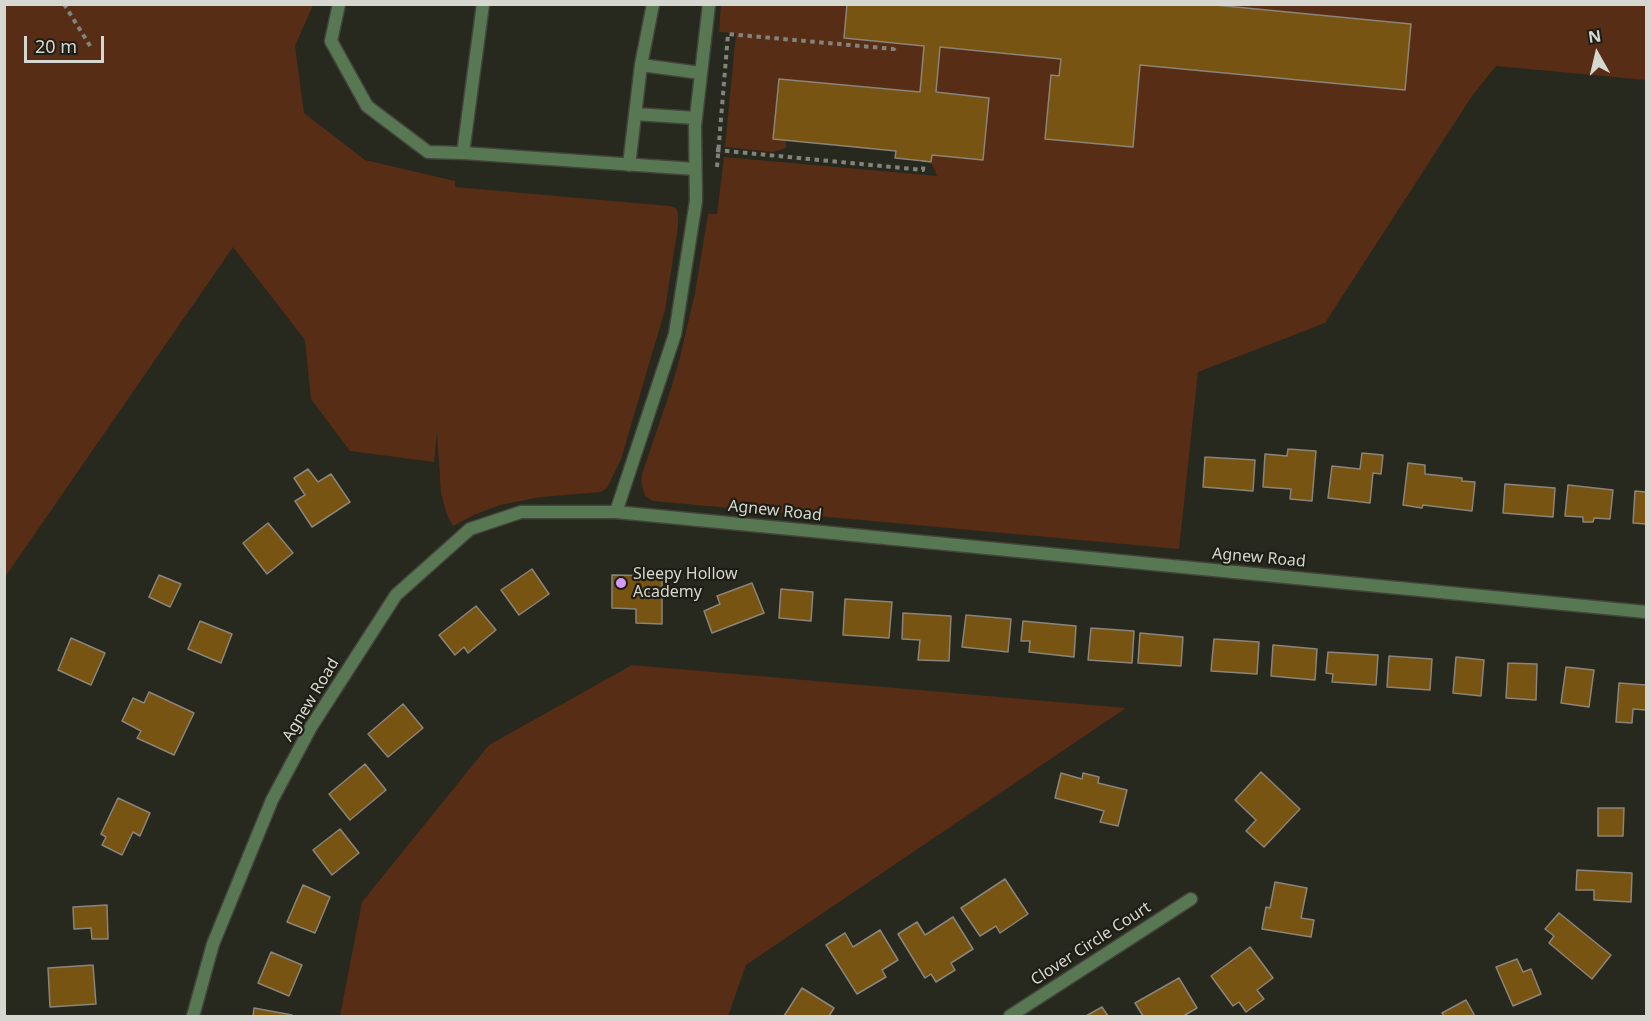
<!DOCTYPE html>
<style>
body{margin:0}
#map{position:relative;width:1651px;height:1021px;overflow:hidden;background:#27281e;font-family:"Noto Sans",sans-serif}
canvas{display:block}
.frame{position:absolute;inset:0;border:6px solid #d6d7d0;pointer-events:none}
.north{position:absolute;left:1567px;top:24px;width:60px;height:60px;-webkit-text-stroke:4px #1e1e15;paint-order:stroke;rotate:352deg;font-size:16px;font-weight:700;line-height:24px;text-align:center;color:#d6d7d0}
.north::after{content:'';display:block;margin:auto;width:21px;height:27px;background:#d6d7d0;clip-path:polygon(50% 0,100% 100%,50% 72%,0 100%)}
.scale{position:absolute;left:24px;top:36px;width:80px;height:27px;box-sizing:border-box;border:3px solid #d6d7d0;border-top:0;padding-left:8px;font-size:18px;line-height:21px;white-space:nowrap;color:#d6d7d0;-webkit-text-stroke:4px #1e1e15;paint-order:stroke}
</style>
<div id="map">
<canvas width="1651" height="1021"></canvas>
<div class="frame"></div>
<div class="north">N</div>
<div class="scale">20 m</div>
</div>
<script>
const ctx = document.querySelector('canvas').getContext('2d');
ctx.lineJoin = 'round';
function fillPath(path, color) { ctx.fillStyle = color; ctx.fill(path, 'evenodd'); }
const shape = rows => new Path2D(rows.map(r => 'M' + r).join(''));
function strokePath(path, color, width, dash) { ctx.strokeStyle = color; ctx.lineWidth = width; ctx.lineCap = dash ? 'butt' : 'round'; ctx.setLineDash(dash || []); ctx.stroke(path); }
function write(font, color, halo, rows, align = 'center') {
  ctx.font = font + ' "Noto Sans",sans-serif'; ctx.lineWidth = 4.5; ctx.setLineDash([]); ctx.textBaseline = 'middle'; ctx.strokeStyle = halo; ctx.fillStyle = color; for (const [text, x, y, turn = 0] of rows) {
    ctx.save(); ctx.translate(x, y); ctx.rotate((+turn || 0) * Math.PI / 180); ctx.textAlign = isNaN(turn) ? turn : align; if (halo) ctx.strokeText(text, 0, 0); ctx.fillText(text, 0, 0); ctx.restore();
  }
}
fillPath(shape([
 [5,4,313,5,295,46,304,113,365,160,455,181,455,187,669,206,676,208,678,213,678,226,665,310,621,459,607,488,601,492,541,497,500,505,476,514,453,526,447,515,441,493,437,432,434,462,350,451,311,399,305,340,233,247,5,577],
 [721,5,847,5,844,38,924,46,920,92,779,79,773,139,786,140,786,148,773,152,725,147,736,33,719,32],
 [1205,5,1646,5,1646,80,1496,66,1472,96,1325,323,1198,372,1179,549,653,501,645,496,641,482,642,474,671,389,680,357,695,293,708,214,717,214,724,157,937,176,931,162,932,155,983,160,989,98,936,92,940,47,1061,59,1059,76,1051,76,1045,139,1132,147,1140,65,1405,90,1411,24],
 [632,665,1126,708,746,965,728,1016,340,1016,362,902,489,745]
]), '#582d16');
const building = shape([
 [847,4,1205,4,1411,24,1405,90,1140,65,1133,147,1045,139,1051,75,1059,76,1061,59,940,47,936,92,989,98,983,160,932,155,931,162,924,161,895,158,896,151,773,139,779,79,920,92,924,46,844,38,847,4],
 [1288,449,1316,451,1312,501,1290,499,1291,489,1263,487,1265,454,1287,456,1288,449],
 [1362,453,1383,455,1381,474,1373,473,1370,503,1328,498,1332,466,1360,469,1362,453],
 [1205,457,1255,460,1253,491,1203,487,1205,457],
 [1408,463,1425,465,1425,474,1462,478,1462,481,1475,482,1472,511,1423,505,1422,508,1403,505,1408,463],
 [308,469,318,482,331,474,350,502,312,527,295,501,305,495,294,478,308,469],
 [1505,484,1555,488,1553,517,1503,513,1505,484],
 [1568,485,1613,490,1610,519,1594,518,1593,522,1583,522,1583,517,1565,516,1568,485],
 [1635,491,1646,492,1646,524,1633,523,1635,491],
 [268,523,293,553,267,574,243,543,268,523],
 [532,569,549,594,519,615,501,590,532,569],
 [159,575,181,584,170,607,149,597,159,575],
 [612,575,662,576,662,624,636,623,636,609,612,608,612,575],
 [752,583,764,613,712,633,704,611,720,604,717,596,752,583],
 [781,589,813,592,811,621,779,618,781,589],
 [845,599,892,602,889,638,843,635,845,599],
 [476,606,496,630,468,653,464,647,455,655,439,635,476,606],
 [903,613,951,616,949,661,918,660,920,640,902,639,903,613],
 [966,615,1011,619,1008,652,962,647,966,615],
 [200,621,232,634,221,663,188,649,200,621],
 [1023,621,1076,626,1074,657,1029,652,1030,641,1021,641,1023,621],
 [1091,628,1134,631,1132,663,1088,660,1091,628],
 [1140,633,1183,637,1181,666,1138,663,1140,633],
 [71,638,105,653,91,685,58,670,71,638],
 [1214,639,1259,642,1257,674,1211,671,1214,639],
 [1273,645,1317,649,1315,680,1271,676,1273,645],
 [1328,652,1378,655,1376,685,1332,682,1333,674,1326,673,1328,652],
 [1389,656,1432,659,1430,690,1387,687,1389,656],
 [1456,657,1484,660,1481,696,1453,693,1456,657],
 [1508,663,1537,664,1536,700,1506,698,1508,663],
 [1566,667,1594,670,1589,707,1561,703,1566,667],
 [1619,683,1646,685,1646,710,1633,709,1632,723,1616,722,1619,683],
 [149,692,194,713,174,755,137,738,141,731,122,721,133,698,144,703,149,692],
 [403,704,423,728,388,757,368,734,403,704],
 [365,764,386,790,350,820,329,794,365,764],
 [1261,772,1300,809,1264,847,1246,831,1256,820,1235,800,1261,772],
 [1061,773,1082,779,1083,773,1099,777,1098,783,1127,790,1118,826,1100,822,1104,811,1055,798,1061,773],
 [118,798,150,813,140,836,133,832,122,855,102,845,106,837,101,834,118,798],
 [1598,808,1624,808,1623,836,1598,836,1598,808],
 [340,829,359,853,332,875,313,850,340,829],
 [1577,870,1632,873,1631,902,1594,900,1594,890,1576,890,1577,870],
 [1005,879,1028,914,1000,933,996,926,980,936,961,908,1005,879],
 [1275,882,1307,888,1301,918,1314,920,1311,937,1262,929,1266,907,1270,908,1275,882],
 [303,885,330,897,315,933,287,922,303,885],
 [107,905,108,939,92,939,91,928,74,929,73,907,107,905],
 [1559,913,1611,955,1592,979,1549,943,1554,936,1545,929,1559,913],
 [953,917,973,949,951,963,955,970,936,982,931,974,925,978,898,934,917,922,925,935,953,917],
 [880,930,898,960,882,970,886,977,857,994,826,945,845,933,853,947,880,930],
 [1250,947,1273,978,1257,990,1264,999,1246,1012,1239,1002,1233,1006,1211,976,1250,947],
 [271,952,302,965,289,996,258,983,271,952],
 [1517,959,1523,972,1531,969,1541,994,1513,1006,1496,967,1517,959],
 [93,965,96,1004,50,1007,48,968,93,965],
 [1179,978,1197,1008,1185,1015,1186,1016,1143,1016,1135,1003,1179,978],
 [802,988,834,1008,829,1016,784,1016,802,988],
 [1466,1000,1475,1016,1444,1016,1442,1013,1466,1000],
 [1102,1007,1108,1016,1086,1016,1102,1007],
 [254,1008,292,1015,292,1016,253,1016,254,1008]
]);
fillPath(building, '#775411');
strokePath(building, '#8b847a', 1.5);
const lane = shape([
 [339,4,331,41,367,106,428,152,463,153],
 [483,4,463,153,695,169],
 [653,4,641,65,701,73],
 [635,114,696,118],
 [629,165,641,65],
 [616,512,675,334,696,201,695,126,709,4]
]);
const street = shape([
 [193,1016,213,944,272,800,311,727,396,595,470,529,521,512,616,512,1646,612],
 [1010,1016,1191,899]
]);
strokePath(lane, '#43443a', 15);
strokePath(street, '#43443a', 15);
strokePath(shape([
 [64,4,92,49],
 [716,150,923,170,924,161],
 [717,167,728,34,894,49,897,45]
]), '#82837b', 4, [4.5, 4.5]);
strokePath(lane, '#587853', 12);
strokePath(street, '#587853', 12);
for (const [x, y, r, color] of [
 [621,583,6,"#d69bfa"]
]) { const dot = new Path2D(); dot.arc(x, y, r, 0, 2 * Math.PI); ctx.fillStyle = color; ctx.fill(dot); strokePath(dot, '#1e1e15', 2); }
write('16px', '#d6d7d0', '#1e1e15', [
 ["Agnew Road",775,511,6],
 ["Agnew Road",1259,558,5],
 ["Agnew Road",311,700,-59],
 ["Clover Circle Court",1091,944,-33]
]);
write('16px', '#d6d7d0', '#1e1e15', [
 ["Sleepy Hollow",633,574],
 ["Academy",633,592]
], 'left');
</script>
